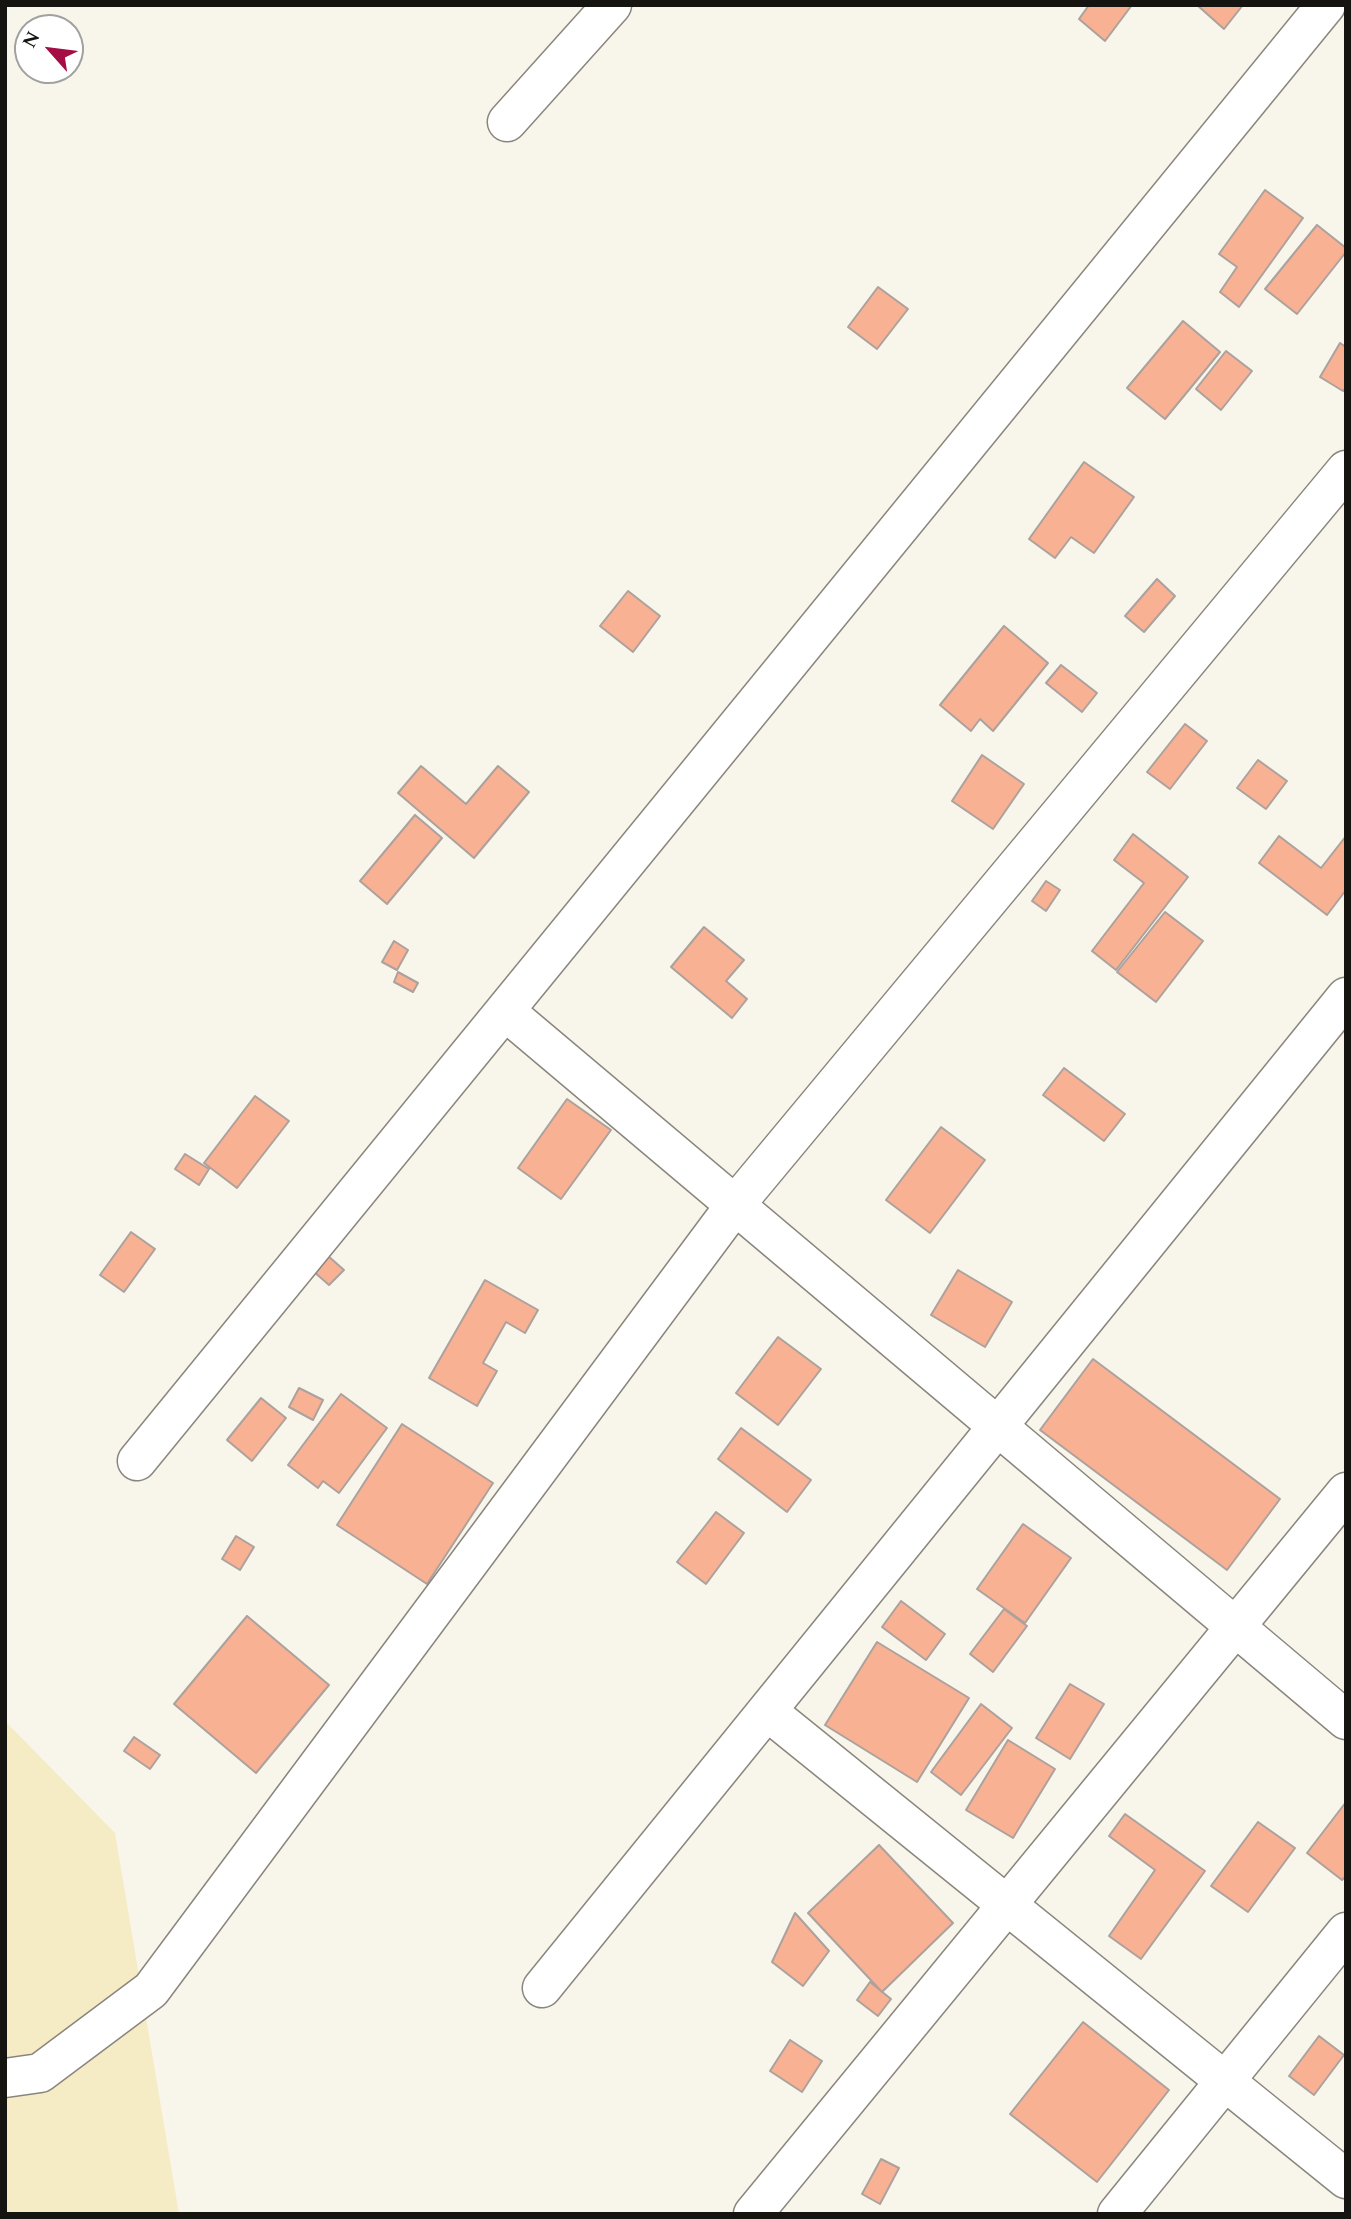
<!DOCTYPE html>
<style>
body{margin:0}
#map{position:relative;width:1351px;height:2219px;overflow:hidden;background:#f8f5eb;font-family:Spectral,serif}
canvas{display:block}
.frame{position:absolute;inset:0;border:7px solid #151411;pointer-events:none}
.north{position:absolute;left:14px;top:14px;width:70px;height:70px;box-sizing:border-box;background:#fff;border:2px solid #a1a1a0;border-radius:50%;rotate:298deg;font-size:19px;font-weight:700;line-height:28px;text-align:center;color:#151411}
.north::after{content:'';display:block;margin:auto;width:24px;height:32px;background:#a50e44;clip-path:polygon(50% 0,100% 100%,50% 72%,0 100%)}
</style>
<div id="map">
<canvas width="1351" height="2219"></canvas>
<div class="frame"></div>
<div class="north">N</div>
</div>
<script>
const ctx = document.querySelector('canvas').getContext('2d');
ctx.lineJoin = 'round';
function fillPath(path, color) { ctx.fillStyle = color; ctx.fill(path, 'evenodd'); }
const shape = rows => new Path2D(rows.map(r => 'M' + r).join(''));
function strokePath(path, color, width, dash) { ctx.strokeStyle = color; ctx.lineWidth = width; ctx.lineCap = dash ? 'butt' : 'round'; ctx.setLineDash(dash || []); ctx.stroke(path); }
fillPath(shape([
 [5,1721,115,1833,179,2214,5,2214]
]), '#f5ecc6');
const building = shape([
 [1089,5,1132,5,1105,41,1079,19,1089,5],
 [1197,5,1243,5,1224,29,1197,5],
 [1265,190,1303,218,1239,307,1220,292,1237,267,1219,254,1265,190],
 [1317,225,1346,248,1346,252,1297,314,1265,289,1317,225],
 [878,287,908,309,877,349,848,327,878,287],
 [1183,321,1220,352,1165,419,1127,388,1183,321],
 [1340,343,1346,347,1346,388,1343,391,1320,377,1340,343],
 [1226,351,1252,371,1221,410,1196,389,1226,351],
 [1084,462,1134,497,1094,553,1071,537,1055,558,1029,539,1084,462],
 [1157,579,1175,596,1144,632,1125,616,1157,579],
 [628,591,660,616,633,652,600,626,628,591],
 [1004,626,1048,663,993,731,980,719,971,731,940,705,1004,626],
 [1061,665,1097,693,1082,712,1046,683,1061,665],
 [1185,724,1207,741,1170,789,1147,772,1185,724],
 [982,755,1024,784,993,829,952,801,982,755],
 [1258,760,1287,781,1266,809,1237,788,1258,760],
 [421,766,466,804,498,766,529,792,474,858,398,793,421,766],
 [415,815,442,838,387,904,360,881,415,815],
 [1133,834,1188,877,1116,970,1092,951,1144,883,1114,860,1133,834],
 [1279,836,1321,868,1346,836,1346,890,1327,915,1259,863,1279,836],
 [1046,881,1060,890,1046,911,1032,901,1046,881],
 [1165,912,1203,941,1156,1002,1117,972,1165,912],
 [704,927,744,960,726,981,747,999,732,1018,671,967,704,927],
 [394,941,408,950,397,970,382,962,394,941],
 [398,972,418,983,413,992,394,982,398,972],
 [1064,1068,1125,1114,1104,1141,1043,1095,1064,1068],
 [255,1096,289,1121,237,1188,204,1163,255,1096],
 [567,1099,611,1130,561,1199,518,1168,567,1099],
 [941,1127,985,1160,930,1233,886,1200,941,1127],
 [185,1154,209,1169,199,1185,175,1169,185,1154],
 [131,1232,155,1249,124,1292,100,1275,131,1232],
 [327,1255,344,1270,329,1285,313,1271,327,1255],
 [958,1270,1012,1302,985,1347,931,1315,958,1270],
 [485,1280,538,1310,525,1333,506,1322,483,1363,497,1371,477,1406,429,1378,485,1280],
 [778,1337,821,1369,778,1425,736,1393,778,1337],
 [1093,1359,1280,1499,1227,1570,1040,1430,1093,1359],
 [299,1388,323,1400,313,1420,289,1407,299,1388],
 [341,1394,387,1428,339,1493,323,1481,318,1488,288,1465,341,1394],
 [261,1398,286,1418,252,1461,227,1440,261,1398],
 [402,1424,493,1483,427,1584,337,1525,402,1424],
 [741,1428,811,1480,787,1512,718,1459,741,1428],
 [716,1512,744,1533,706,1584,677,1562,716,1512],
 [1023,1524,1071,1558,1025,1623,977,1589,1023,1524],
 [236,1536,254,1547,240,1570,222,1559,236,1536],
 [901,1601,945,1634,926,1660,882,1627,901,1601],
 [1004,1609,1027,1626,993,1672,970,1654,1004,1609],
 [247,1616,329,1685,256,1773,174,1704,247,1616],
 [877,1642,969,1698,917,1782,825,1725,877,1642],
 [1070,1684,1104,1704,1070,1759,1036,1738,1070,1684],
 [981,1704,1012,1728,961,1795,931,1772,981,1704],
 [134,1737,160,1755,150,1769,124,1751,134,1737],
 [1008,1740,1055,1769,1013,1838,966,1810,1008,1740],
 [1346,1802,1346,1876,1342,1880,1307,1853,1346,1802],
 [1125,1814,1205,1871,1141,1959,1109,1936,1155,1870,1109,1836,1125,1814],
 [1258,1822,1295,1848,1248,1912,1211,1886,1258,1822],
 [879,1845,953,1923,882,1992,808,1913,879,1845],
 [795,1913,829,1951,803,1986,772,1962,795,1913],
 [870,1982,891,1999,878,2016,857,2000,870,1982],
 [1083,2022,1169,2090,1097,2182,1010,2114,1083,2022],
 [1319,2036,1344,2055,1314,2095,1289,2076,1319,2036],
 [790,2040,822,2061,802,2092,770,2071,790,2040],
 [881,2159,899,2168,880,2204,862,2194,881,2159]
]);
fillPath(building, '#f9b193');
strokePath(building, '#aca19d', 2);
const street = shape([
 [507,122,612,5],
 [505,1011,1346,1720],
 [137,1461,1326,5],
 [767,1711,1346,2179],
 [542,1988,1346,997],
 [5,2078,40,2073,151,1990,735,1205,1346,470],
 [753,2214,1346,1492],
 [1117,2214,1346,1932]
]);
strokePath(street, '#8a867d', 41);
strokePath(street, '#fff', 38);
</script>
